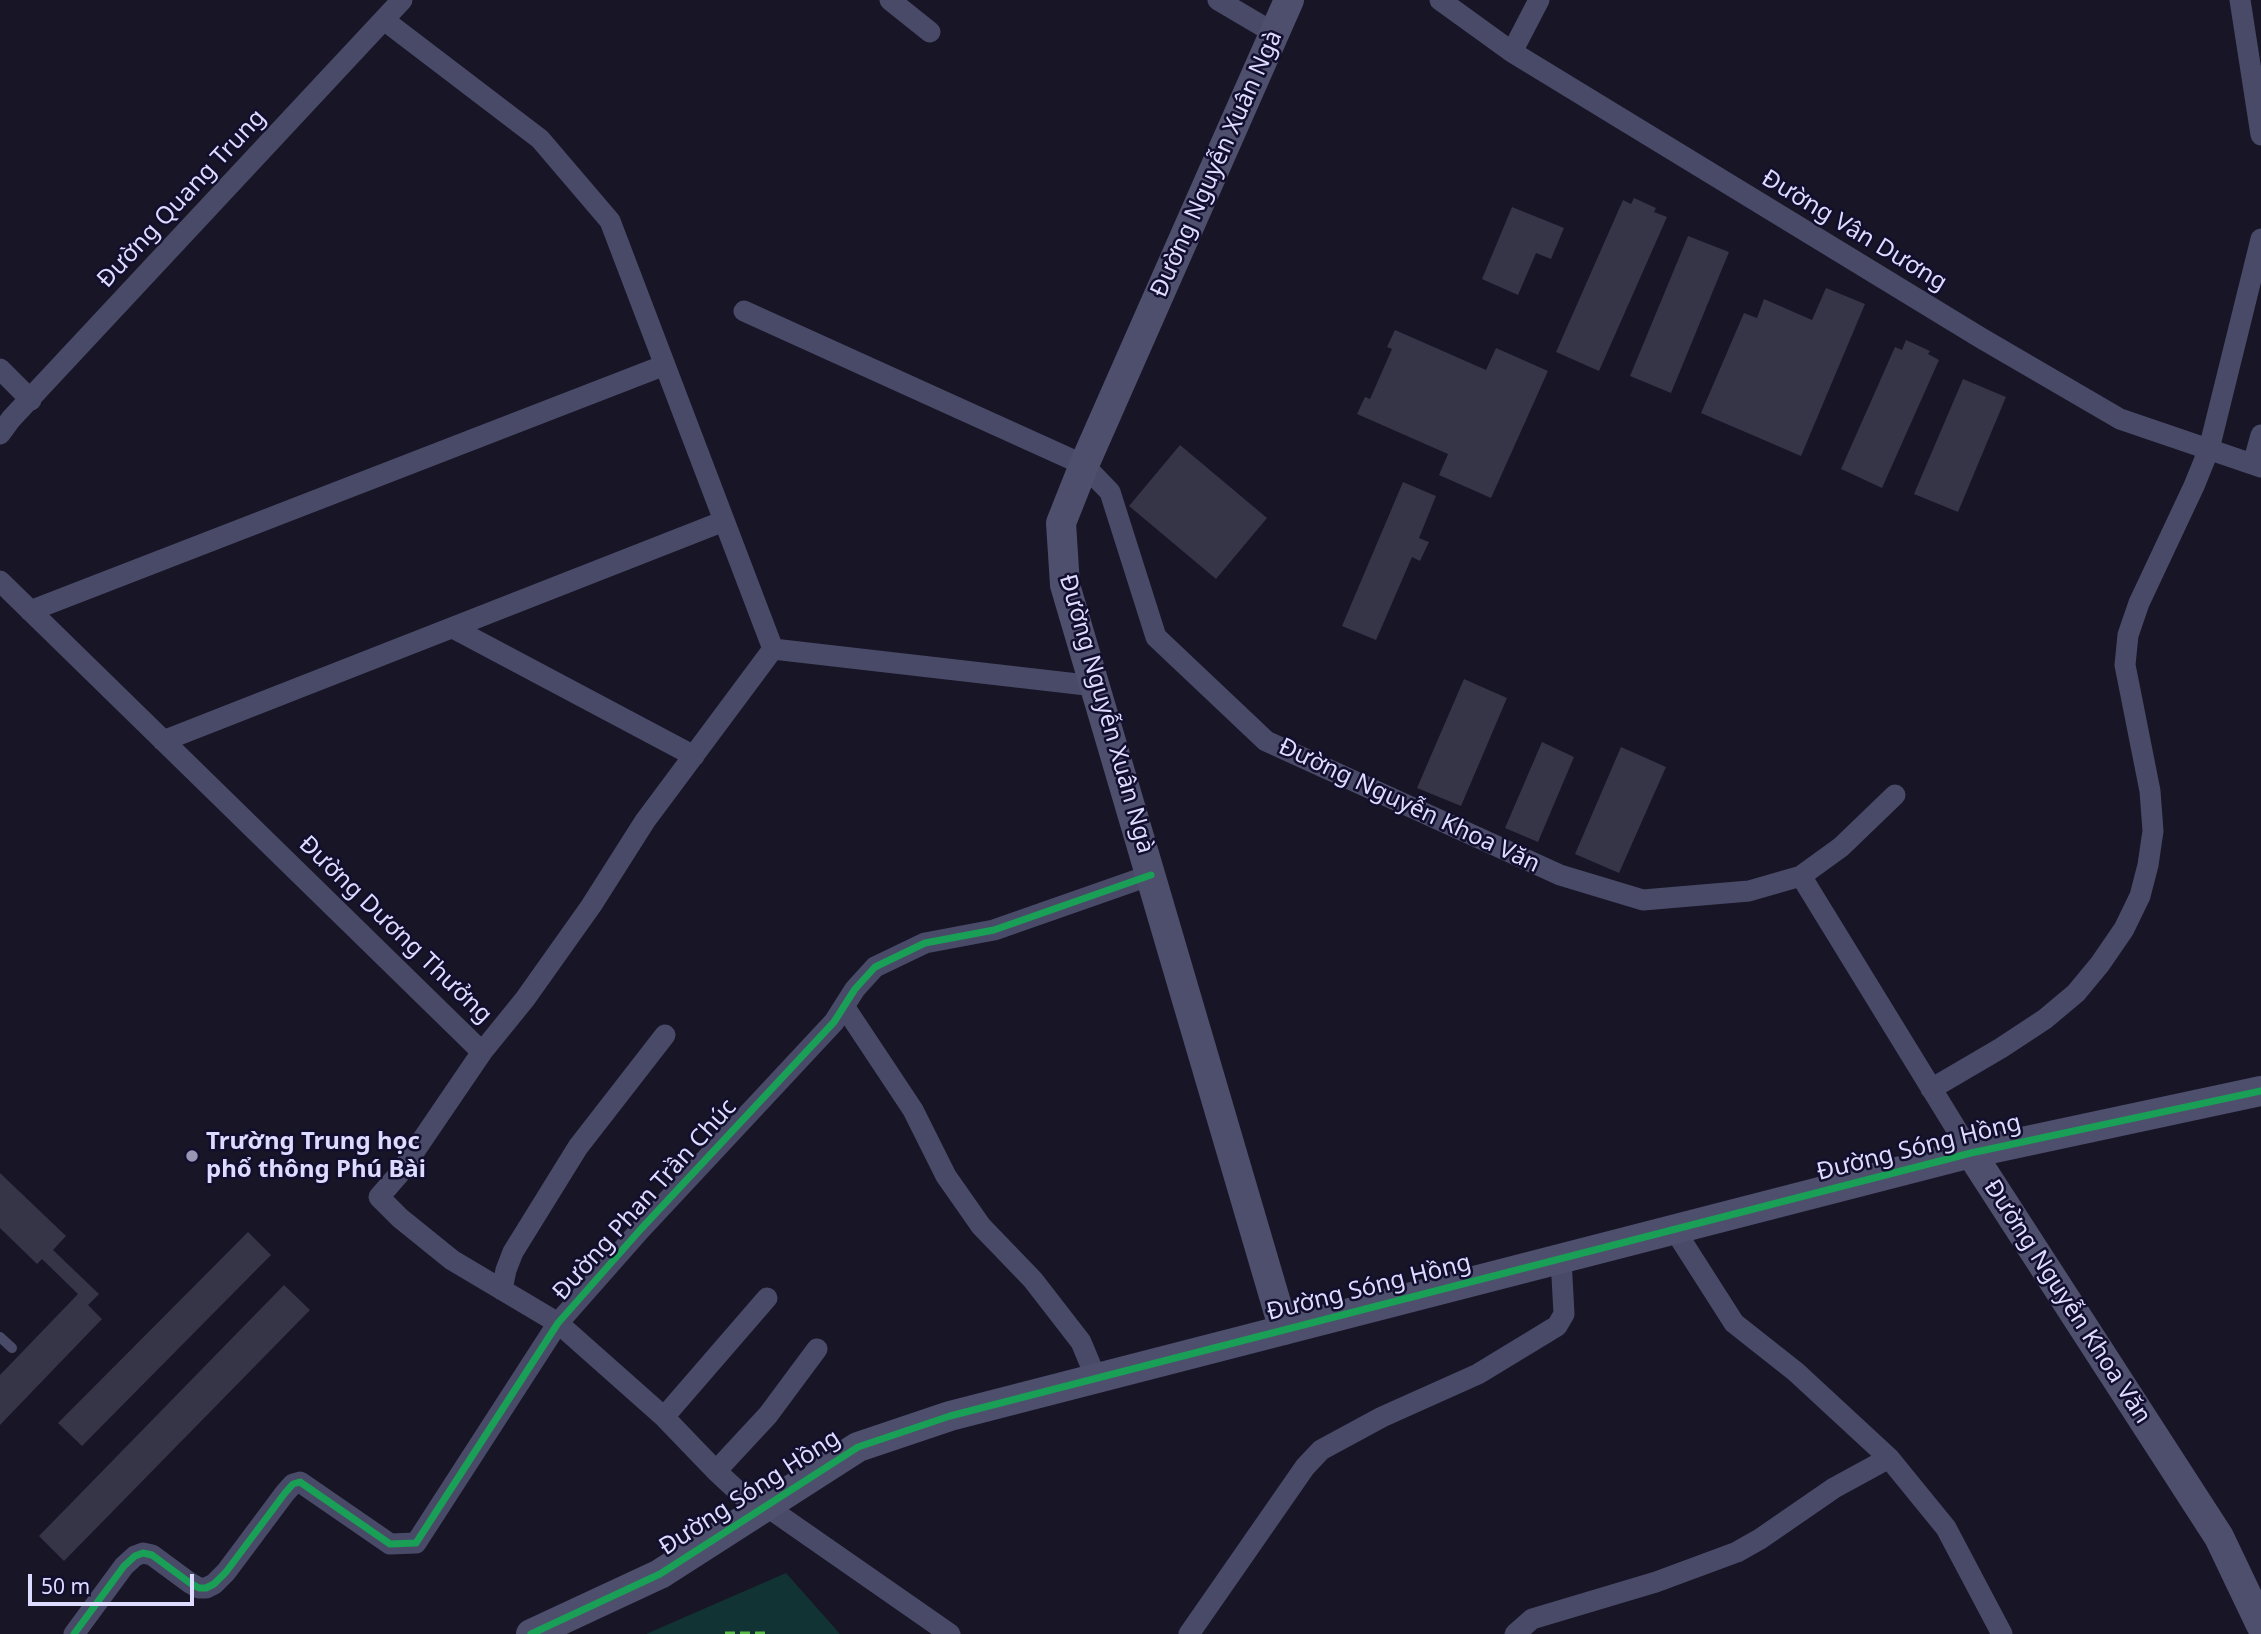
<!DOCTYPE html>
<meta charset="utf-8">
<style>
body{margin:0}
#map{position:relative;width:2261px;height:1634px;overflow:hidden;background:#171526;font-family:"Noto Sans",sans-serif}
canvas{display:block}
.scale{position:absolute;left:28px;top:1574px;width:166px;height:32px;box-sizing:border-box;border:4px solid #dddbff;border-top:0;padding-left:9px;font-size:21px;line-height:24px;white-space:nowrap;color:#dddbff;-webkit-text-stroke:5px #120e2d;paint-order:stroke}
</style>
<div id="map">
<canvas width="2261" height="1634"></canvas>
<div class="scale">50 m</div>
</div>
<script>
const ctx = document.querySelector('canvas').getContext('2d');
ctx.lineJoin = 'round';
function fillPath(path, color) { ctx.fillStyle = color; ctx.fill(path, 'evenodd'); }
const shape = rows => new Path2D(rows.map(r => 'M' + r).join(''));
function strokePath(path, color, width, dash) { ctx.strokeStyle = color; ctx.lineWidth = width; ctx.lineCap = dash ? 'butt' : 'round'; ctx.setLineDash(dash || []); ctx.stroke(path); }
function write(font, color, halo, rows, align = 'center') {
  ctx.font = font + ' "Noto Sans",sans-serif'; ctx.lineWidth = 5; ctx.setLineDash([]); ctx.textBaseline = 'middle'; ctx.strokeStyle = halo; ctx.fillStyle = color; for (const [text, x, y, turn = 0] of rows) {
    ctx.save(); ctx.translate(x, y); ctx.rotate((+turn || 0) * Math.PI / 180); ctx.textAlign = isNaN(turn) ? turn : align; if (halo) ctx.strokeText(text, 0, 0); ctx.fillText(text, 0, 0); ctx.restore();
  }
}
fillPath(shape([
 [786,1573,840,1634,646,1634]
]), '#123333');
fillPath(shape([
 [1634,198,1656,208,1654,212,1667,217,1599,371,1556,352,1623,200,1631,204],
 [1512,207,1564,228,1551,259,1536,253,1518,295,1482,279],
 [1688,236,1729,252,1671,393,1630,376],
 [1826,288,1865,304,1801,456,1701,413,1744,313,1757,318,1764,299,1812,320],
 [1395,330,1486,370,1496,348,1548,371,1491,498,1439,475,1448,454,1357,414,1365,397,1370,399,1392,349,1387,347],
 [1906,340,1930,351,1928,354,1939,360,1882,488,1841,469,1895,347,1902,350],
 [1963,379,2006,397,1958,512,1914,494],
 [1180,445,1267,518,1216,579,1129,506],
 [1403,482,1436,496,1419,538,1429,542,1420,561,1412,557,1376,640,1342,626],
 [1464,679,1507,698,1461,806,1417,788],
 [1542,742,1574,757,1538,842,1505,828],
 [1621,747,1666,767,1619,873,1575,854],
 [0,1173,66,1236,53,1250,99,1294,88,1305,102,1319,0,1425,0,1375,78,1294,42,1259,37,1264,0,1228],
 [248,1232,271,1255,82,1446,58,1423],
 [284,1285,310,1310,64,1561,39,1536]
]), '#363447');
strokePath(shape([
 [0,1337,12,1348]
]), '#494a67', 10);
strokePath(shape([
 [890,0,930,32],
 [1218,0,1274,33],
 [1440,0,1512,52,1981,338,2120,419,2261,467],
 [2240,0,2261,135],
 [384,20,540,139,610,221,773,649],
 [1512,52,1539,0],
 [744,311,1084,465,1110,492,1156,637,1266,741,1560,875,1643,900,1749,891,1801,876,1841,847,1895,795],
 [0,369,31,400],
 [0,434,11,419,402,0],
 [2253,464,2261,435],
 [0,581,482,1052,399,1174,379,1197,400,1218,452,1260,558,1323,664,1417,716,1471,759,1511],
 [30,611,665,365],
 [453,628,694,756],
 [773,649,1095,686],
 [163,741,724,521],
 [1801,876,1971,1153],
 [844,1006,913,1110,946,1176,981,1226,1033,1280,1081,1342,1096,1378],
 [482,1052,525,999,591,906,645,821,773,649],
 [1931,1089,2001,1048,2045,1019,2076,993,2100,964,2124,929,2140,896,2148,865,2153,831,2150,791,2125,665,2128,635,2139,603,2194,486,2209,449,2261,239],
 [1674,1229,1734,1323,1796,1372,1889,1458,1946,1528,2002,1634],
 [502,1290,506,1270,513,1252,578,1147,665,1035],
 [664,1417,767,1298],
 [716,1471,768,1415,817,1349],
 [766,1506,950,1634],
 [74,1634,124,1566,135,1556,143,1553,152,1555,190,1583,199,1588,206,1588,214,1584,226,1572,285,1493,293,1484,300,1482,390,1544,416,1543,558,1323,640,1230,834,1022,855,989,875,967,925,943,994,930,1151,875],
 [1189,1634,1305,1467,1321,1450,1382,1417,1478,1374,1557,1326,1564,1314,1561,1259],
 [1515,1634,1532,1619,1656,1582,1737,1552,1760,1539,1834,1488,1889,1458]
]), '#494a67', 21);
strokePath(shape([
 [1971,1153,2219,1537,2261,1625],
 [1284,1330,1065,585,1061,523,1084,465,1289,0],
 [531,1634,660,1574,858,1447,950,1416,1971,1153,2261,1091]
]), '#4e4e6d', 30);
strokePath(shape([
 [725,1634,766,1634]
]), '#58b947', 5, [10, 5]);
strokePath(shape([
 [74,1634,124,1566,135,1556,143,1553,152,1555,190,1583,199,1588,206,1588,214,1584,226,1572,285,1493,293,1484,300,1482,390,1544,416,1543,558,1323,640,1230,834,1022,855,989,875,967,925,943,994,930,1151,875],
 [531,1634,660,1574,858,1447,950,1416,1971,1153,2261,1091]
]), '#1a9f57', 7);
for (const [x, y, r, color] of [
 [192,1156,7,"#9896b3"]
]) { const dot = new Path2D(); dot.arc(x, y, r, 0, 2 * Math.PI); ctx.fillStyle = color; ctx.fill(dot); strokePath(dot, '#120e2d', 2.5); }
write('24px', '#dddbff', '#120e2d', [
 ["Đường Nguyễn Xuân Ngà",1217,164,-66],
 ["Đường Quang Trung",182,199,-47],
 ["Đường Vân Dương",1854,231,31],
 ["Đường Nguyễn Xuân Ngà",1106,714,74],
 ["Đường Nguyễn Khoa Văn",1409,806,25],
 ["Đường Dương Thưởng",395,930,44],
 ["Đường Sóng Hồng",1919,1148,-14],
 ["Đường Phan Trần Chúc",645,1200,-48],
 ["Đường Sóng Hồng",1369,1288,-14],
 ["Đường Nguyễn Khoa Văn",2067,1302,57],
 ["Đường Sóng Hồng",750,1493,-33]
]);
write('bold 24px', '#dddbff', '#120e2d', [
 ["Trường Trung học",206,1142],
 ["phổ thông Phú Bài",206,1170]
], 'left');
</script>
